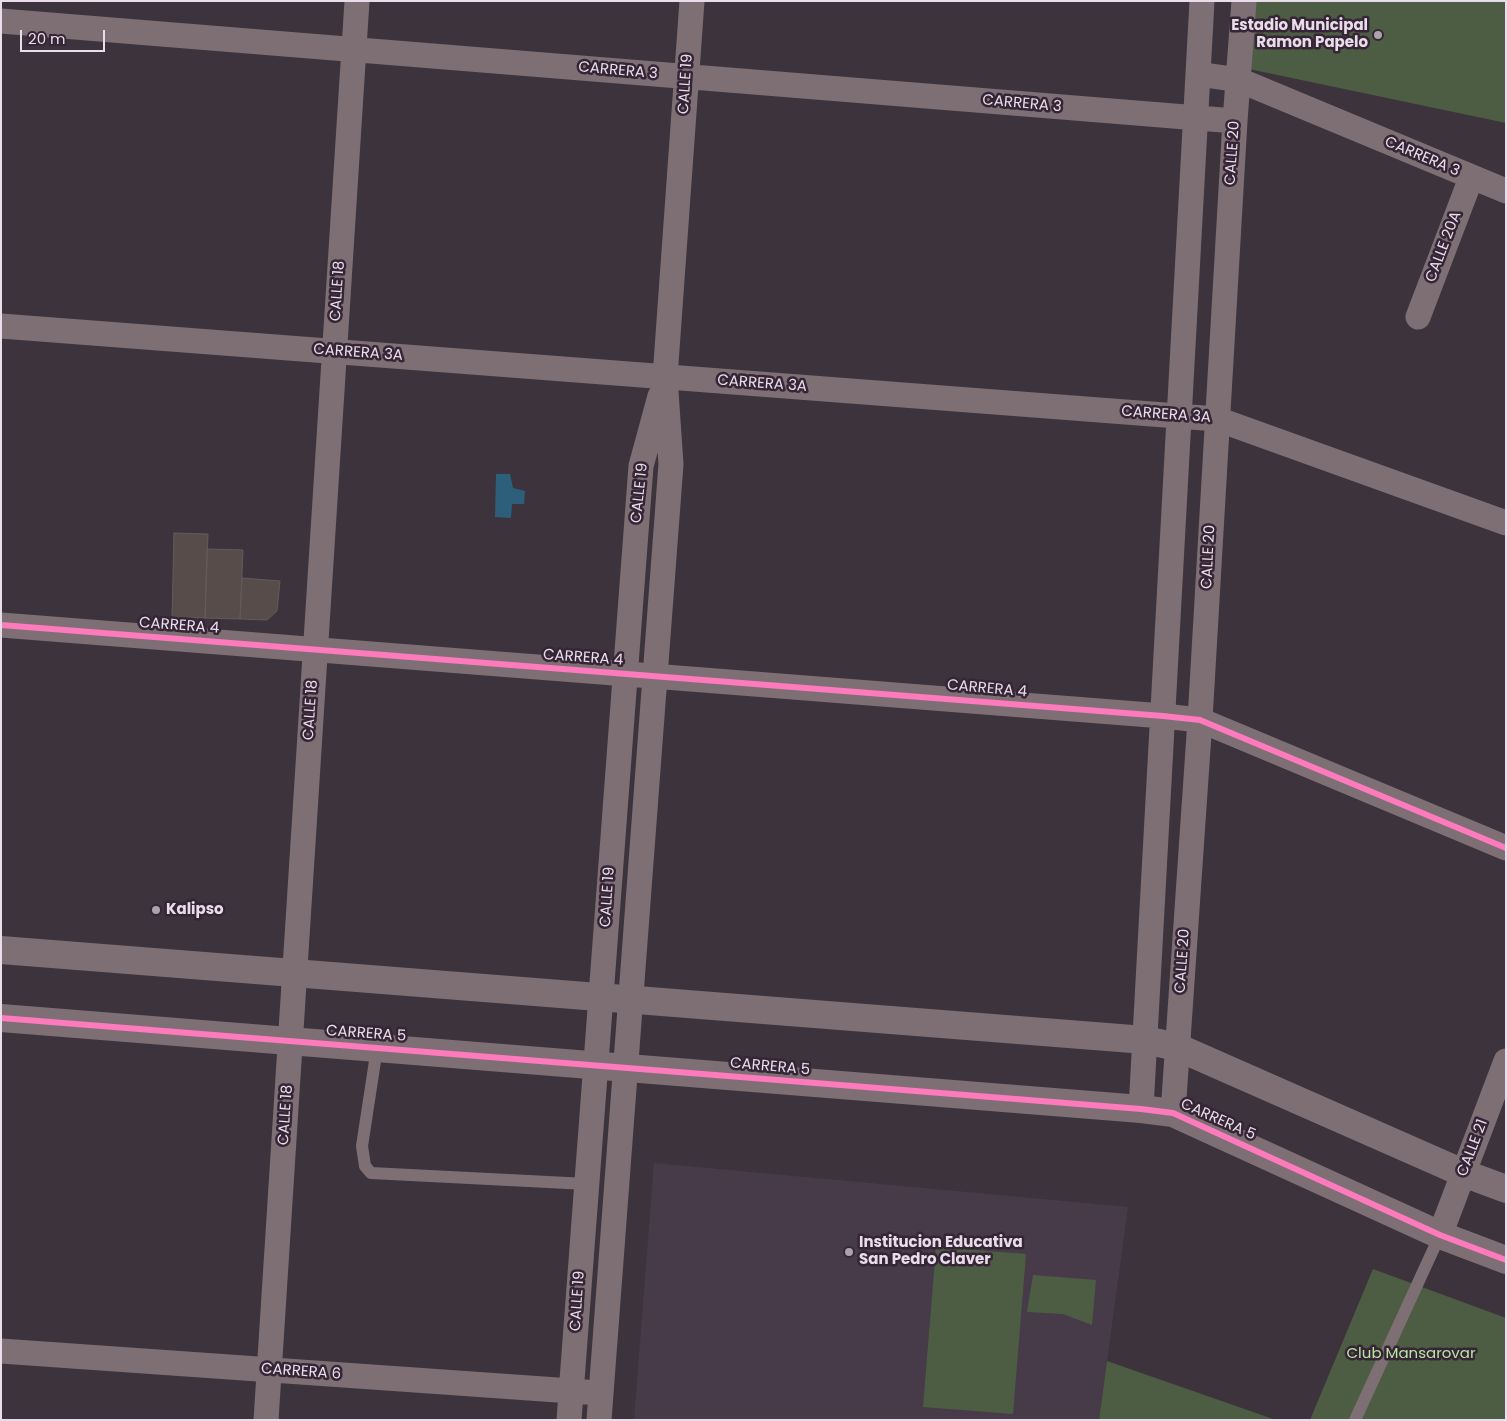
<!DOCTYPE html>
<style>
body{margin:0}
#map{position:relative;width:1507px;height:1421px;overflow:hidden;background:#3d333c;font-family:Poppins,sans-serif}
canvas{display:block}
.frame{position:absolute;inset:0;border:2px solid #e8dde8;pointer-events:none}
.scale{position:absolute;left:20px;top:30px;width:85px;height:22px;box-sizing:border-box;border:2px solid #e8dde8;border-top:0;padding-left:6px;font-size:15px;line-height:18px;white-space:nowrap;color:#e8dde8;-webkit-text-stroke:4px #362536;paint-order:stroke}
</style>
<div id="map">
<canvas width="1507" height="1421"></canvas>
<div class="frame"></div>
<div class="scale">20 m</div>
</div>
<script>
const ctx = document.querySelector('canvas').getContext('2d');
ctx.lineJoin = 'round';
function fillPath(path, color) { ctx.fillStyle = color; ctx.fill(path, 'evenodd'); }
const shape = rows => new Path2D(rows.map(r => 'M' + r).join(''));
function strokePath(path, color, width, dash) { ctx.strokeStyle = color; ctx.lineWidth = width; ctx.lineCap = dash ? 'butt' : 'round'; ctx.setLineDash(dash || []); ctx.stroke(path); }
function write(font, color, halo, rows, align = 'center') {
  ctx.font = font + ' Poppins,sans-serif'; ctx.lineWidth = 5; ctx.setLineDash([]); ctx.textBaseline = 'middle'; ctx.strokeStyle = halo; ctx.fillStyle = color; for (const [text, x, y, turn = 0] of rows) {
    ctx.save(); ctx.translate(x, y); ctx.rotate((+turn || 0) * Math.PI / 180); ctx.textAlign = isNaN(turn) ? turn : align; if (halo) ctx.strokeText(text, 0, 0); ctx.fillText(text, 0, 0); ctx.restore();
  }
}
fillPath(shape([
 [654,1163,1128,1207,1099,1420,634,1420]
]), '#473b49');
fillPath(shape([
 [1253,1,1506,1,1506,123,1249,69],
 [936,1247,1026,1254,1013,1414,923,1407],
 [1373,1269,1506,1318,1506,1420,1310,1420],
 [1033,1275,1096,1280,1092,1325,1063,1314,1027,1312],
 [1107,1361,1276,1420,1099,1420]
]), '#4d5d44');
fillPath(shape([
 [496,474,510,474,513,488,525,491,524,504,512,504,511,518,495,517]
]), '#2d5f7a');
const building = shape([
 [174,533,208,534,205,618,172,617,174,533],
 [207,549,243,550,240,619,205,618,207,549],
 [242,578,280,581,277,611,267,620,240,619,242,578]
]);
fillPath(building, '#584c4b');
strokePath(building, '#645a5c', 1);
strokePath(shape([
 [377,1048,362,1146,365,1166,371,1173,587,1184],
 [1355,1420,1440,1235]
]), '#7e6f74', 12);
strokePath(shape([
 [1,21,1235,121],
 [1198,74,1239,80,1506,191],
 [1418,317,1471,178],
 [1,326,1217,419,1506,523],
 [1,625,1163,716,1200,720,1506,848],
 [1141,1109,1202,1],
 [1173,1113,1200,720,1235,121,1244,1],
 [1440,1235,1506,1061],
 [1,1351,586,1392],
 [266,1420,357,1],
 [569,1420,641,466,660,396],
 [599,1420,671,464,665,377,692,1]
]), '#7e6f74', 25);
strokePath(shape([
 [1,950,1145,1040,1177,1047,1463,1173,1506,1189],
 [1,1018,1141,1109,1173,1113,1440,1235,1506,1260]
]), '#7e6f74', 28);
strokePath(shape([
 [1,625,1163,716,1200,720,1506,848],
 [1,1018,1141,1109,1173,1113,1440,1235,1506,1260]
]), '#fd7abc', 6);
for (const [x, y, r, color] of [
 [1378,35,5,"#aca2ac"],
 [156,910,5,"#aca2ac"],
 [849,1252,5,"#aca2ac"]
]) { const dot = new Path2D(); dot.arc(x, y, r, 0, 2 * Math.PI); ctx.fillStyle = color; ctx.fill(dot); strokePath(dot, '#362536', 2); }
write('bold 15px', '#e8dde8', '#362536', [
 ["Estadio Municipal",1368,26,"right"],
 ["Ramon Papelo",1368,43,"right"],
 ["Kalipso",166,910],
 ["Institucion Educativa",859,1243],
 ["San Pedro Claver",859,1260]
], 'left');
write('15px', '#e8dde8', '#362536', [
 ["CARRERA 3",618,71,5],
 ["CALLE 19",686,84,-86],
 ["CARRERA 3",1022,104,5],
 ["CALLE 20",1233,153,-86],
 ["CARRERA 3",1422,157,23],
 ["CALLE 20A",1444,247,-69],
 ["CALLE 18",338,291,-86],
 ["CARRERA 3A",358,353,4],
 ["CARRERA 3A",762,384,4],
 ["CARRERA 3A",1166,415,4],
 ["CALLE 19",640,493,-84],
 ["CALLE 20",1209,557,-87],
 ["CARRERA 4",179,626,4],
 ["CARRERA 4",583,658,4],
 ["CARRERA 4",987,689,5],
 ["CALLE 18",311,710,-86],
 ["CALLE 19",608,897,-86],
 ["CALLE 20",1183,961,-86],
 ["CARRERA 5",366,1034,4],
 ["CARRERA 5",770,1067,5],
 ["CALLE 18",286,1115,-86],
 ["CARRERA 5",1218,1120,24],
 ["CALLE 21",1473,1148,-69],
 ["CALLE 19",578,1301,-86],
 ["CARRERA 6",301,1372,4]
]);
write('15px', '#b7e6a1', '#362536', [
 ["Club Mansarovar",1411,1354]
]);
</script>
